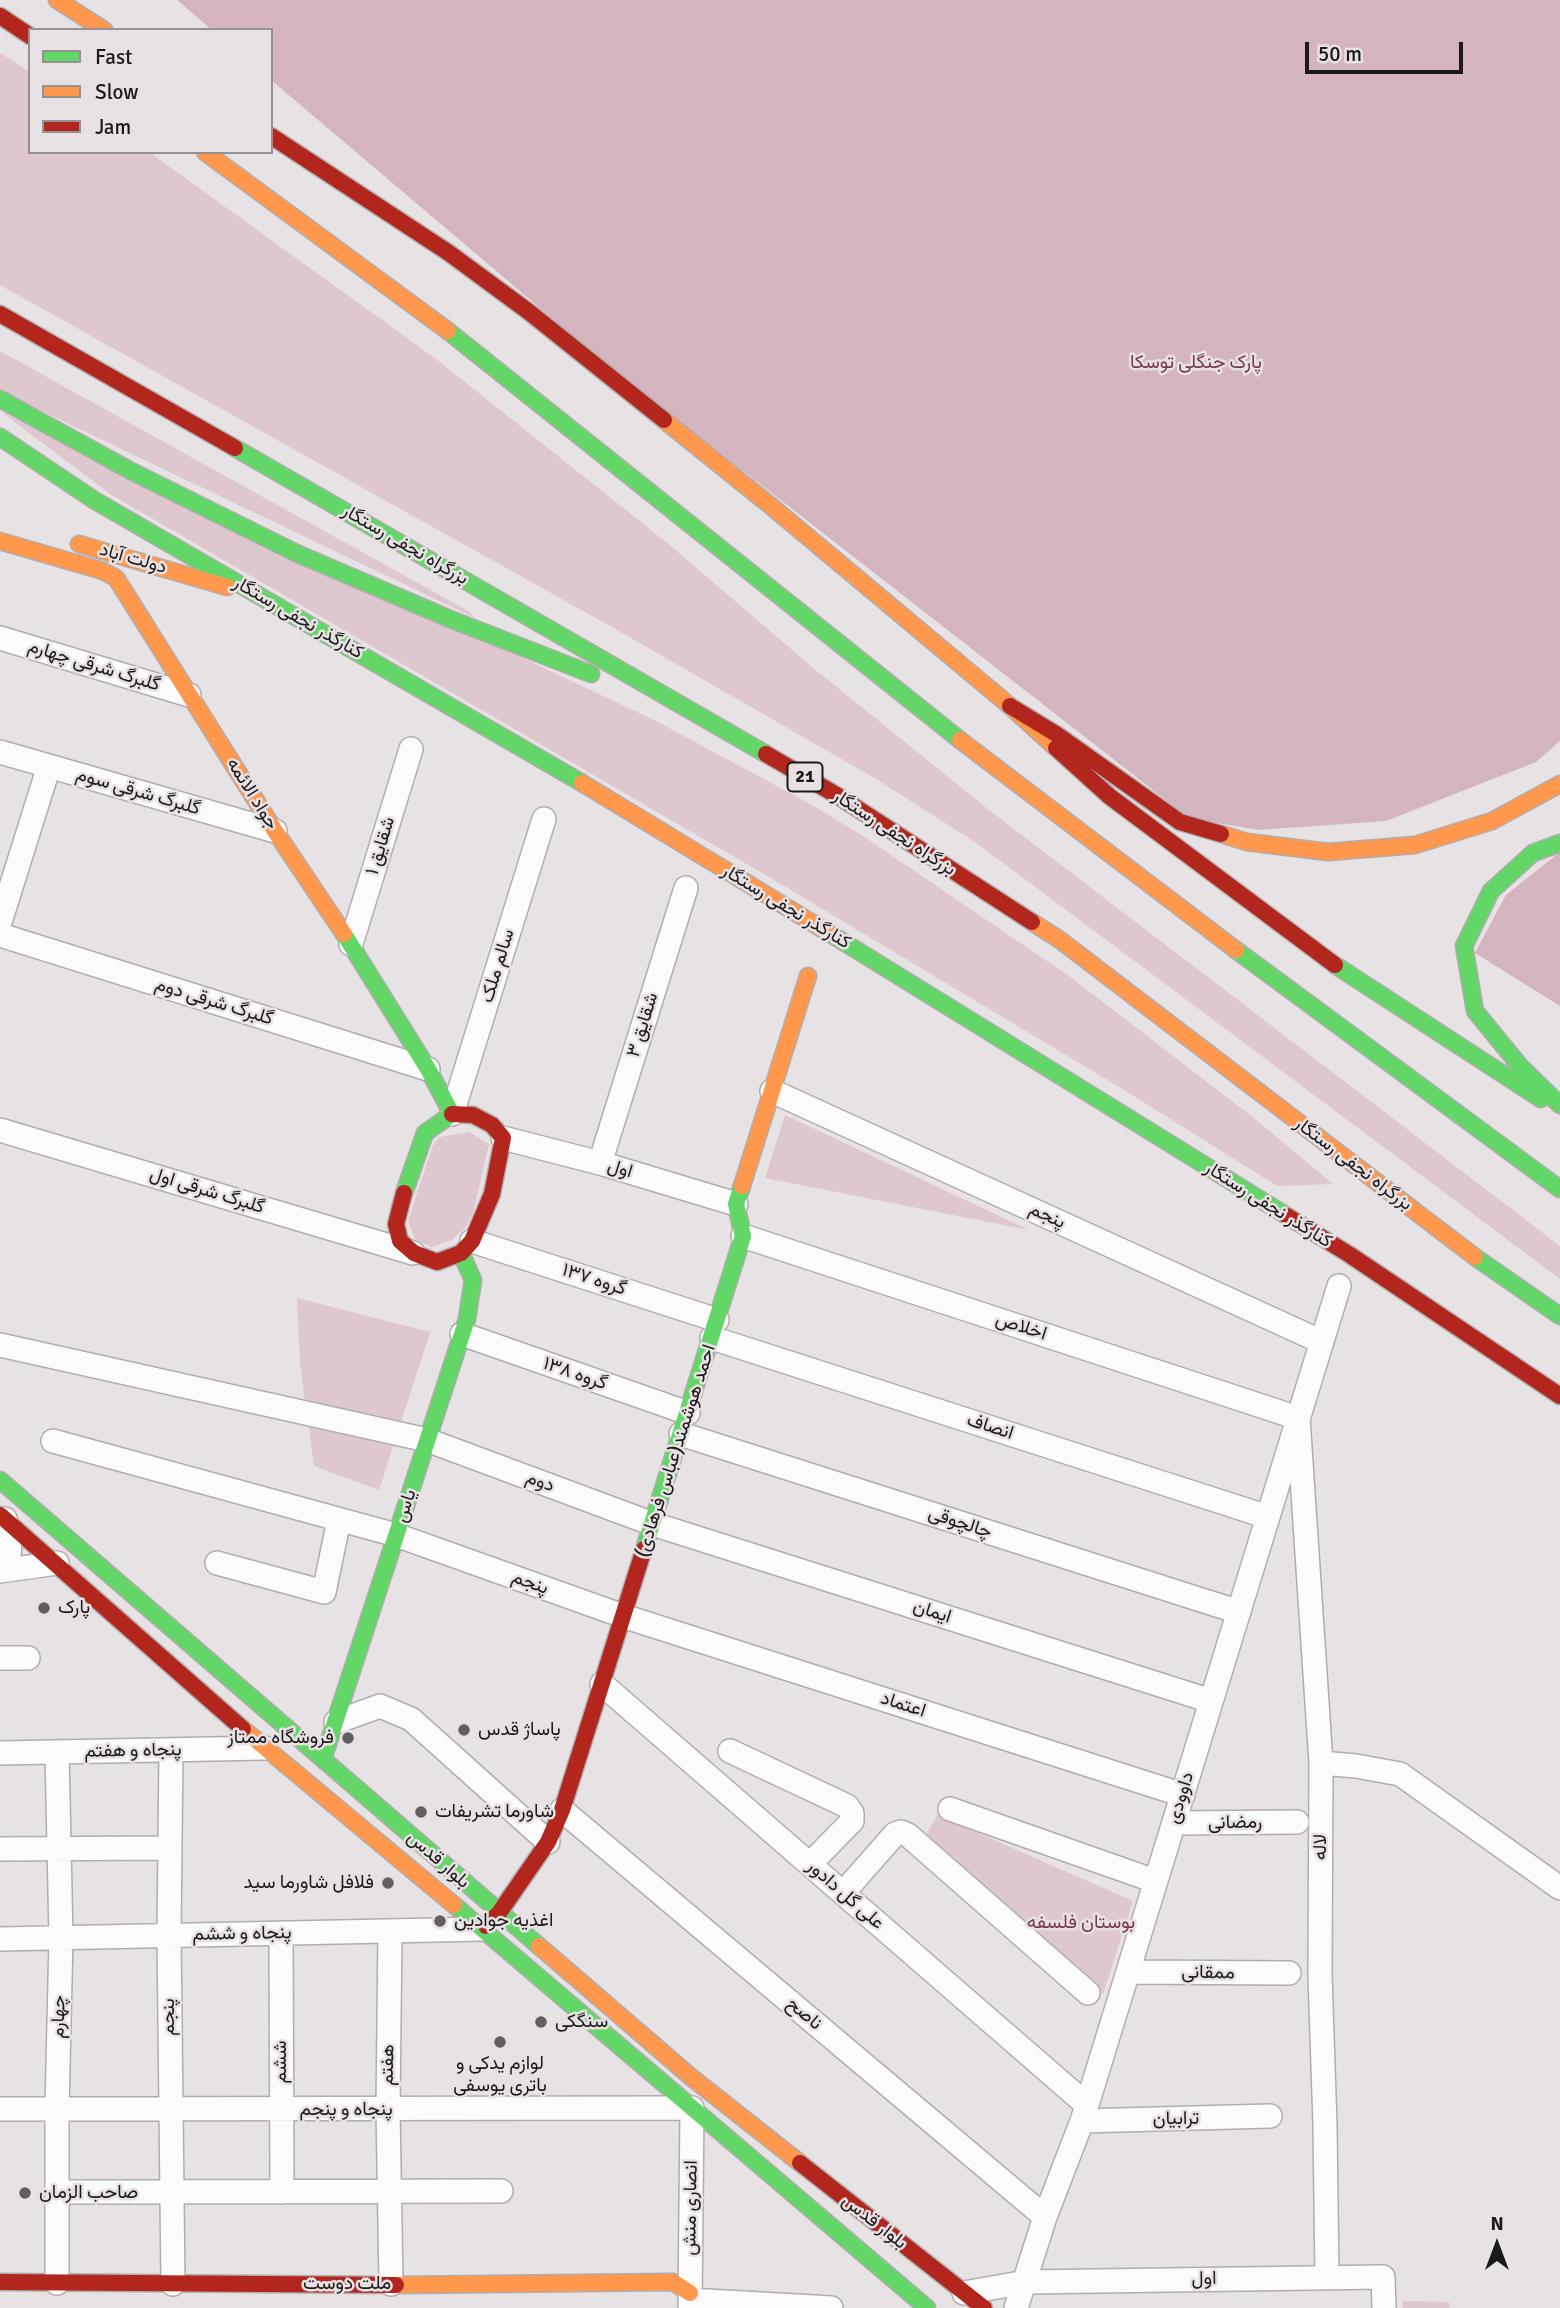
<!DOCTYPE html>
<meta charset="utf-8">
<style>
body{margin:0}
#map{position:relative;width:1560px;height:2308px;overflow:hidden;background:#e7e2e4;font-family:Signika,sans-serif}
canvas{display:block}
.legend{position:absolute;left:28px;top:28px;width:245px;height:126px;box-sizing:border-box;background:#e8e1e3;border:2px solid #969193;margin:0;padding:9px 12px;list-style:none;font-size:21px;color:#1b191a}
.legend li{display:flex;align-items:center;gap:14px;height:35px}
.legend b{width:35px;border:2px solid #969193}
.north{position:absolute;left:1462px;top:2210px;width:70px;height:70px;-webkit-text-stroke:5px #e8e1e3;paint-order:stroke;rotate:0deg;font-size:19px;font-weight:700;line-height:28px;text-align:center;color:#1b191a}
.north::after{content:'';display:block;margin:auto;width:24px;height:32px;background:#1b191a;clip-path:polygon(50% 0,100% 100%,50% 72%,0 100%)}
.scale{position:absolute;left:1305px;top:42px;width:158px;height:32px;box-sizing:border-box;border:4px solid #1b191a;border-top:0;padding-left:9px;font-size:21px;line-height:24px;white-space:nowrap;color:#1b191a;-webkit-text-stroke:5px #e8e1e3;paint-order:stroke}
</style>
<div id="map">
<canvas width="1560" height="2308"></canvas>
<ul class="legend">
<li><b style="height:9px;background:#63d668"></b>Fast</li>
<li><b style="height:9px;background:#ff974d"></b>Slow</li>
<li><b style="height:9px;background:#b3261e"></b>Jam</li>
</ul>
<div class="north">N</div>
<div class="scale">50 m</div>
</div>
<script>
const ctx = document.querySelector('canvas').getContext('2d');
ctx.lineJoin = 'round';
function fillPath(path, color) { ctx.fillStyle = color; ctx.fill(path, 'evenodd'); }
const shape = rows => new Path2D(rows.map(r => 'M' + r).join(''));
function strokePath(path, color, width, dash) { ctx.strokeStyle = color; ctx.lineWidth = width; ctx.lineCap = dash ? 'butt' : 'round'; ctx.setLineDash(dash || []); ctx.stroke(path); }
function write(font, color, halo, rows, align = 'center') {
  ctx.font = font + ' Signika,Vazirmatn,sans-serif'; ctx.lineWidth = 5; ctx.setLineDash([]); ctx.textBaseline = 'middle'; ctx.strokeStyle = halo; ctx.fillStyle = color; for (const [text, x, y, turn = 0] of rows) {
    ctx.save(); ctx.translate(x, y); ctx.rotate((+turn || 0) * Math.PI / 180); ctx.textAlign = isNaN(turn) ? turn : align; if (halo) ctx.strokeText(text, 0, 0); ctx.fillText(text, 0, 0); ctx.restore();
  }
}
fillPath(shape([
 [0,53,30,72,30,152,149,152,436,359,666,542,812,667,989,810,1560,1246,1560,1279,978,844,873,777,610,626,0,285],
 [0,351,470,612,475,618,0,391],
 [0,411,654,720,814,806,866,838,1069,976,1255,1119,1333,1184,1277,1186,1121,1088,781,884,110,494],
 [785,1115,1029,1230,765,1178],
 [469,1132,489,1144,473,1213,465,1228,452,1240,431,1247,415,1239,408,1221,433,1145,440,1137],
 [297,1298,430,1332,379,1490,314,1466,300,1363],
 [937,1815,1133,1901,1103,1994,922,1843],
 [1403,2301,1449,2302,1450,2308,1403,2308]
]), '#dec7cf');
fillPath(shape([
 [177,0,1560,0,1560,741,1536,762,1386,821,1258,830,1189,818,606,364,271,80,271,30,212,30],
 [1560,852,1560,1006,1475,953,1506,895]
]), '#d4b4bf');
const street = shape([
 [0,638,189,695],
 [0,752,275,831],
 [0,922,49,766],
 [0,935,428,1069],
 [351,944,411,749],
 [772,1091,1322,1342],
 [452,1114,544,819],
 [0,1130,413,1253],
 [503,1138,600,1163,736,1204],
 [600,1163,686,888],
 [743,1236,1298,1418,1321,1763,1320,1975,1325,2125,1327,2277],
 [472,1241,717,1320],
 [462,1334,688,1413],
 [712,1338,1268,1517],
 [0,1345,427,1440,653,1524,1211,1701],
 [681,1434,1239,1612],
 [53,1441,396,1535,623,1616,1183,1795],
 [5,1519,10,1541,8,1570],
 [217,1563,324,1592,339,1520],
 [0,1571,57,1563],
 [0,1658,28,1658],
 [602,1684,1087,2105],
 [336,1722,380,1706,411,1719,548,1842],
 [171,1750,169,1935,173,2284],
 [730,1751,847,1806,852,1813,852,1821,810,1864],
 [57,1752,61,1938,57,2108,57,2283],
 [0,1753,265,1748],
 [1321,1763,1356,1766,1400,1774,1560,1888],
 [950,1809,1155,1881],
 [562,1810,1045,2217],
 [1174,1823,1297,1822],
 [0,1849,170,1848],
 [843,1893,895,1834,901,1832,908,1835,1088,1993],
 [390,1931,388,2109,391,2284],
 [281,1933,282,2192],
 [0,1939,483,1929],
 [1128,1972,1289,1973],
 [0,2109,692,2108,690,2305],
 [1082,2121,1270,2116],
 [58,2192,501,2191],
 [964,2293,1026,2282,1383,2277,1384,2308],
 [690,2300,831,2308],
 [1016,2308,1045,2217,1082,2121,1339,1286]
]);
const fast = shape([
 [448,331,960,740],
 [0,399,131,471,296,553,450,619,591,674],
 [0,437,94,500,582,783],
 [235,448,766,754],
 [1560,843,1533,853,1491,891,1464,946,1475,1011,1520,1066,1560,1105],
 [829,933,1287,1216],
 [344,934,428,1069,452,1114],
 [1236,950,1560,1189],
 [1335,965,1541,1099],
 [404,1193,425,1133,452,1114],
 [1475,1257,1560,1316],
 [0,1480,539,1946],
 [644,1549,743,1236,736,1204,742,1186],
 [323,1759,467,1319,473,1280,461,1253],
 [454,1905,927,2308]
]);
const slow = shape([
 [57,0,104,30],
 [205,152,448,331],
 [664,420,771,506,1010,706,1056,748],
 [0,541,103,571,116,578,275,831,344,934],
 [79,544,227,587],
 [960,740,1236,950],
 [582,783,829,933],
 [1221,834,1247,842,1328,852,1415,845,1492,821,1560,784],
 [1032,922,1060,940,1475,1257],
 [742,1186,808,976],
 [243,1729,454,1905],
 [539,1946,691,2077,800,2163],
 [396,2285,673,2282,690,2293]
]);
const jam = shape([
 [0,16,30,36],
 [271,136,449,253,529,312,664,420],
 [0,314,235,448],
 [1010,706,1056,734,1180,822,1221,834],
 [1056,748,1109,796,1335,965],
 [766,754,838,796,1032,922],
 [404,1193,396,1224,400,1241,414,1253,437,1262,461,1253,472,1241,492,1194,503,1138,492,1125,473,1115,452,1114],
 [1287,1216,1350,1255,1560,1396],
 [0,1515,243,1729],
 [486,1926,499,1913,548,1842,562,1810,644,1549],
 [800,2163,984,2308],
 [0,2282,396,2285]
]);
strokePath(street, '#b0adae', 26);
strokePath(fast, '#b0adae', 19);
strokePath(slow, '#b0adae', 19);
strokePath(jam, '#b0adae', 19);
strokePath(street, '#fbfbfb', 23);
strokePath(fast, '#63d668', 16);
strokePath(slow, '#ff974d', 16);
strokePath(jam, '#b3261e', 16);
for (const [x, y, r, color] of [
 [44,1608,7,"#625f61"],
 [464,1730,7,"#625f61"],
 [348,1738,7,"#625f61"],
 [421,1812,7,"#625f61"],
 [388,1883,7,"#625f61"],
 [440,1921,7,"#625f61"],
 [541,2022,7,"#625f61"],
 [500,2042,7,"#625f61"],
 [25,2193,7,"#625f61"]
]) { const dot = new Path2D(); dot.arc(x, y, r, 0, 2 * Math.PI); ctx.fillStyle = color; ctx.fill(dot); strokePath(dot, '#e8e1e3', 2.5); }
for (const [x, y, w] of [
 [805,777,35]
]) { const box = new Path2D(); box.roundRect(x - w / 2, y - 14.5, w, 29, 5); ctx.fillStyle = '#e8e1e3'; ctx.fill(box); strokePath(box, '#1b191a', 2); }
write('bold 18px', '#1b191a', null, [
 ["21",805,777]
]);
write('19px', '#783650', '#e8e1e3', [
 ["پارک جنگلی توسکا",1196,363],
 ["بوستان فلسفه",1081,1923]
]);
write('19px', '#1b191a', '#e8e1e3', [
 ["بزرگراه نجفی رستگار",405,545,30],
 ["دولت آباد",133,559,16],
 ["کنارگذر نجفی رستگار",298,618,30],
 ["گلبرگ شرقی چهارم",94,666,17],
 ["گلبرگ شرقی سوم",138,792,16],
 ["جواد الائمه",252,794,58],
 ["بزرگراه نجفی رستگار",894,833,33],
 ["شقایق ۱",381,846,-73],
 ["کنارگذر نجفی رستگار",786,907,31],
 ["سالم ملک",498,966,-73],
 ["گلبرگ شرقی دوم",214,1002,17],
 ["شقایق ۳",643,1025,-73],
 ["بزرگراه نجفی رستگار",1353,1164,37],
 ["اول",620,1169,17],
 ["گلبرگ شرقی اول",207,1191,17],
 ["کنارگذر نجفی رستگار",1268,1205,32],
 ["پنجم",1047,1216,25],
 ["گروه ۱۳۷",594,1280,18],
 ["اخلاص",1021,1327,18],
 ["گروه ۱۳۸",575,1374,19],
 ["انصاف",990,1427,18],
 ["احمد هوشمند(عباس فرهادی)",676,1451,-72],
 ["دوم",540,1482,20],
 ["یاس",406,1506,-72],
 ["چالچوقی",960,1523,18],
 ["پنجم",530,1583,20],
 ["ایمان",932,1612,18],
 ["اعتماد",903,1705,18],
 ["پنجاه و هفتم",133,1751,-1],
 ["داوودی",1181,1798,-73],
 ["رمضانی",1235,1823,-1],
 ["لاله",1321,1847,-89],
 ["بلوار قدس",438,1860,41],
 ["علی گل دادور",845,1895,41],
 ["پنجاه و ششم",242,1934,-1],
 ["ممقانی",1208,1973,1],
 ["ناصح",804,2014,40],
 ["چهارم",59,2017,-89],
 ["پنجم",169,2017,-90],
 ["ششم",281,2062,-90],
 ["هفتم",388,2065,-89],
 ["پنجاه و پنجم",346,2110],
 ["ترابیان",1176,2119,-1],
 ["انصاری منش",691,2208,-89],
 ["بلوار قدس",874,2222,38],
 ["اول",1204,2279,-1],
 ["ملت دوست",347,2284]
]);
write('19px', '#1b191a', '#e8e1e3', [
 ["پارک",58,1608],
 ["پاساژ قدس",478,1730],
 ["فروشگاه ممتاز",334,1738,"right"],
 ["شاورما تشریفات",435,1812],
 ["فلافل شاورما سید",374,1883,"right"],
 ["اغذیه جوادین",454,1921],
 ["سنگکی",555,2022],
 ["لوازم یدکی و",500,2064,"center"],
 ["باتری یوسفی",500,2086,"center"],
 ["صاحب الزمان",39,2193]
], 'left');
</script>
